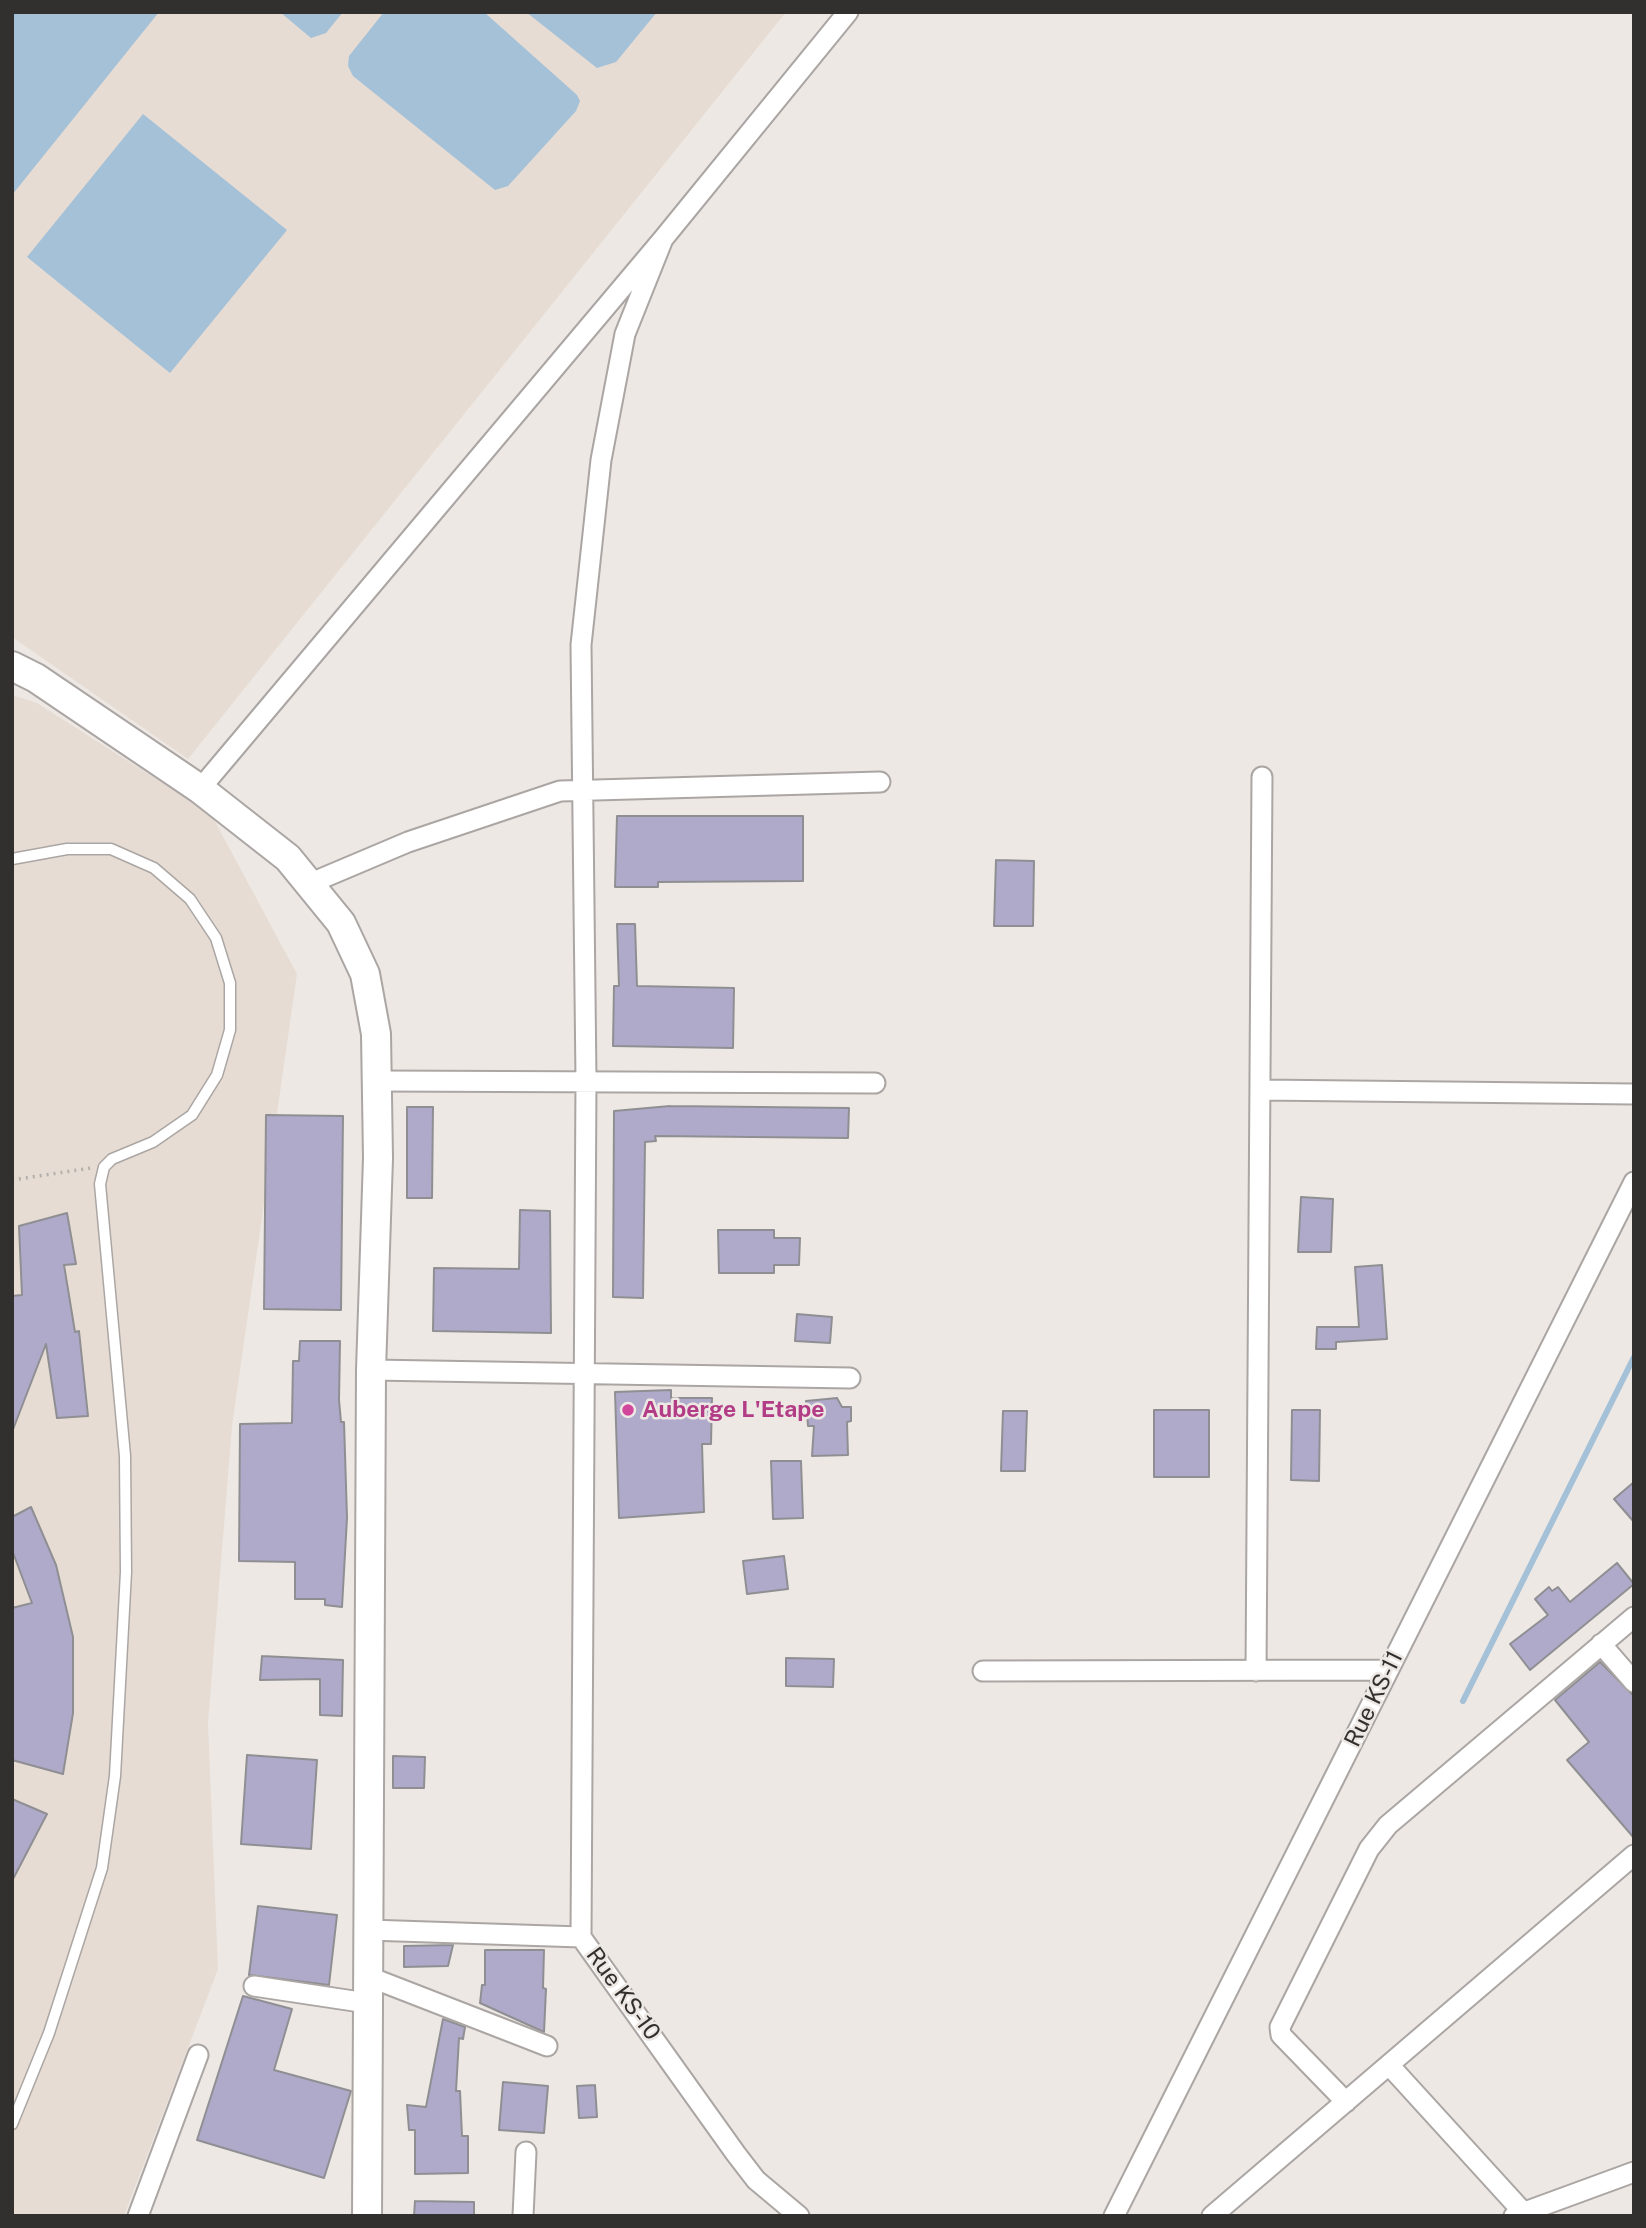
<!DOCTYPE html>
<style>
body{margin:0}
#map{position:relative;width:1646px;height:2228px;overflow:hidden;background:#ede8e4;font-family:"Public Sans",sans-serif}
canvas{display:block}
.frame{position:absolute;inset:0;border:14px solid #31302e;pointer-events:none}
</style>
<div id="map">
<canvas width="1646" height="2228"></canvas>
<div class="frame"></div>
</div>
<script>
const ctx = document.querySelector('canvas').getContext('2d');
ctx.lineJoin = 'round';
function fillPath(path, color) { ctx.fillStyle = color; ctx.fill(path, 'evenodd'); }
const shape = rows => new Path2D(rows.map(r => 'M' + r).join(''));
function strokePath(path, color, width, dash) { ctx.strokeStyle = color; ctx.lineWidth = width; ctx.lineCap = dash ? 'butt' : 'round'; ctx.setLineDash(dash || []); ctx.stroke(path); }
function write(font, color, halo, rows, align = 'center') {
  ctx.font = font + ' "Public Sans",sans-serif'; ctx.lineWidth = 5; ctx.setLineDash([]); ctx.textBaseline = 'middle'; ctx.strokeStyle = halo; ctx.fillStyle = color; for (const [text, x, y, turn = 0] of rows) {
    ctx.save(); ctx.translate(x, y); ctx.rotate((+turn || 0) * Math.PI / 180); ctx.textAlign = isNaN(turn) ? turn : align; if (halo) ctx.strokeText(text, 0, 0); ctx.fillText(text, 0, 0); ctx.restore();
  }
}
fillPath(shape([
 [12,12,786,12,188,759,12,637],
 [12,695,37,703,211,814,297,974,232,1426,208,1723,218,1969,124,2216,12,2216]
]), '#e6dcd3');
fillPath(shape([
 [12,12,159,12,12,195],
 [280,12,343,12,326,33,311,38],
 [384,12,484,12,577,95,580,101,576,111,508,186,495,190,353,76,348,66,349,56],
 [526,12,657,12,616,62,597,68],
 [143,114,287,230,170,373,27,257]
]), '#a4c1d8');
strokePath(shape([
 [1463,1701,1634,1357]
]), '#a4c1d8', 6);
const building = shape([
 [617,816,803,816,803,881,658,882,658,887,615,887,617,816],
 [996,860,1034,861,1033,926,994,926,996,860],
 [617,924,635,924,637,986,734,988,733,1048,613,1046,614,986,619,986,617,924],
 [670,1106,849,1108,848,1138,655,1136,656,1141,645,1142,643,1298,613,1297,614,1111,670,1106],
 [407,1107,433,1107,432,1198,407,1198,407,1107],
 [266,1115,343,1116,341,1310,264,1309,266,1115],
 [1301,1197,1333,1199,1331,1252,1298,1252,1301,1197],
 [520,1210,550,1211,551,1333,433,1331,434,1268,519,1269,520,1210],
 [67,1213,76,1264,64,1265,75,1332,79,1331,88,1416,57,1418,46,1344,12,1432,12,1296,22,1295,19,1226,67,1213],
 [718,1230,774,1230,774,1238,800,1238,799,1265,774,1265,774,1273,719,1273,718,1230],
 [1382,1265,1387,1339,1336,1342,1336,1349,1316,1349,1317,1327,1359,1327,1355,1267,1382,1265],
 [797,1314,832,1317,830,1343,795,1341,797,1314],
 [300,1341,340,1341,339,1400,341,1422,344,1422,347,1518,342,1607,325,1605,325,1599,295,1599,295,1562,239,1561,240,1424,292,1423,293,1361,299,1361,300,1341],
 [671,1390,671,1398,712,1398,711,1444,702,1444,704,1512,619,1518,615,1392,671,1390],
 [837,1398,842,1407,851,1407,851,1421,847,1422,848,1455,812,1456,814,1426,808,1426,806,1401,837,1398],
 [1154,1410,1209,1410,1209,1477,1154,1477,1154,1410],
 [1292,1410,1320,1410,1319,1481,1291,1480,1292,1410],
 [1003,1411,1027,1411,1025,1471,1001,1471,1003,1411],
 [771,1461,801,1461,803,1518,773,1519,771,1461],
 [1634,1482,1634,1522,1614,1499,1634,1482],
 [31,1507,56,1565,73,1637,73,1713,63,1774,12,1760,12,1608,32,1603,12,1550,12,1517,31,1507],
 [784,1556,788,1589,747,1594,743,1561,784,1556],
 [1617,1563,1634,1584,1530,1670,1510,1644,1548,1615,1535,1599,1549,1587,1552,1591,1558,1587,1570,1602,1617,1563],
 [262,1656,343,1660,342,1716,320,1715,320,1679,260,1680,262,1656],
 [786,1658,834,1659,833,1687,786,1686,786,1658],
 [1600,1662,1634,1696,1634,1838,1567,1760,1589,1742,1555,1700,1600,1662],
 [247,1755,317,1760,311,1849,241,1844,247,1755],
 [393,1756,425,1757,424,1788,393,1788,393,1756],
 [12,1799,47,1814,12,1881,12,1799],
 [258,1906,337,1915,329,1985,249,1975,258,1906],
 [453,1945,448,1966,404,1967,404,1946,453,1945],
 [485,1950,544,1950,543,1988,546,1989,544,2032,480,2003,482,1985,485,1985,485,1950],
 [243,1996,292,2009,274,2070,351,2091,324,2178,197,2140,243,1996],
 [443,2019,465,2027,463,2039,459,2038,456,2091,460,2091,462,2136,468,2136,468,2173,415,2174,415,2130,409,2130,407,2105,426,2107,443,2019],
 [503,2082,548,2086,544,2133,499,2130,503,2082],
 [595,2085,597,2117,579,2118,577,2086,595,2085],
 [415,2201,474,2202,474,2216,414,2216,415,2201]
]);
fillPath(building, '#afaaca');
strokePath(building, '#8f8f93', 2);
const lane = shape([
 [12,859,67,849,111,849,154,868,190,899,216,938,230,983,230,1030,217,1075,192,1115,153,1142,112,1159,104,1167,100,1184,125,1456,126,1572,115,1776,102,1868,49,2033,12,2124]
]);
const street = shape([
 [200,789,663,239,848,12],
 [311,883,408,842,560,791,880,782],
 [378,1081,875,1083],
 [1260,1090,1634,1094],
 [371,1370,850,1378],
 [1601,1644,1634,1682],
 [983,1671,1388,1670],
 [1256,1671,1262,777],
 [368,1930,581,1937,736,2154,756,2180,799,2216],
 [581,1937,586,1080,581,645,601,460,625,334,663,239],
 [367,1976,547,2046],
 [254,1986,367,2003],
 [1389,2065,1523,2212],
 [1346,2102,1281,2035,1280,2027,1369,1849,1388,1825,1634,1617],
 [138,2216,198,2055],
 [523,2216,526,2152],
 [1114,2216,1634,1182],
 [1212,2216,1634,1855],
 [1514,2216,1634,2172]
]);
const secondary = shape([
 [12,666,36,678,200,789,288,858,341,923,365,974,376,1034,378,1158,371,1370,367,2216]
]);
strokePath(lane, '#aba6a3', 13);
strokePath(street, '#aba6a3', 23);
strokePath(secondary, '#aba6a3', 32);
strokePath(shape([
 [12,1180,91,1168]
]), '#b4b0ad', 3.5, [2, 5]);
strokePath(lane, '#fff', 10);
strokePath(street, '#fff', 19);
strokePath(secondary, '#fff', 28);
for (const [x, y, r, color] of [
 [628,1410,7,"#d1479c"]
]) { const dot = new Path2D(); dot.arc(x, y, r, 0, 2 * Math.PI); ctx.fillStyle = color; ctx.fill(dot); strokePath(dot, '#ede8e4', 2.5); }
write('bold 23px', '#b23c85', '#ede8e4', [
 ["Auberge L'Etape",642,1410]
], 'left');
write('23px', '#31302e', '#ede8e4', [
 ["Rue KS-11",1374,1699,-64],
 ["Rue KS-10",623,1994,54]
]);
</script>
